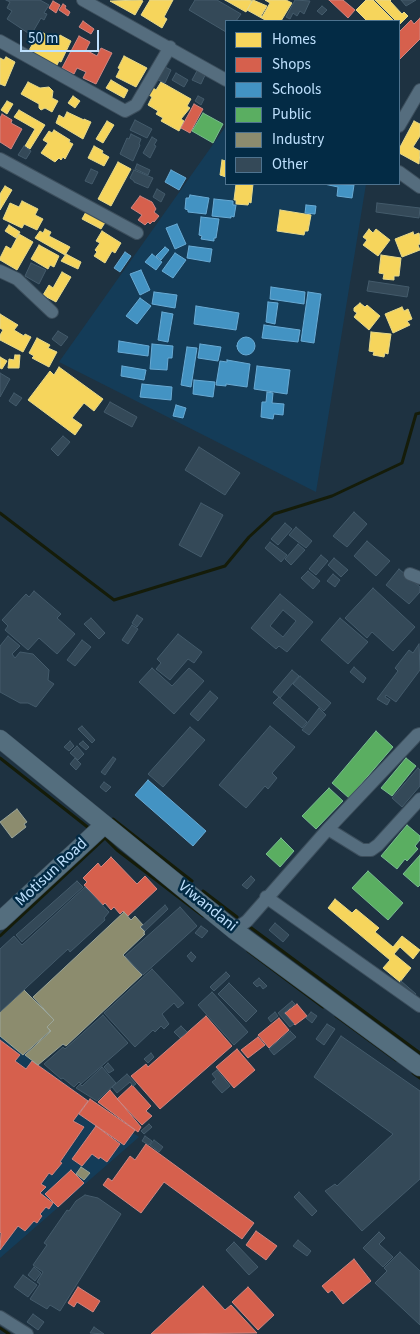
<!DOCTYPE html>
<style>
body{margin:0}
#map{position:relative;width:420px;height:1334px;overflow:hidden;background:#1e3241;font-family:"Source Sans 3",sans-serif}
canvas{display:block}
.legend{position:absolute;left:225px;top:20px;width:175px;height:165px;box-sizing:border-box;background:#032b45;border:1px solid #4e738f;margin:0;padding:6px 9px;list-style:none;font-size:15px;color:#bee0fd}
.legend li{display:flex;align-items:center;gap:10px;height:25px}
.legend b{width:25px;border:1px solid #4e738f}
.scale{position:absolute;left:20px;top:30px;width:79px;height:22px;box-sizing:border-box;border:2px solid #bee0fd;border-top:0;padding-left:6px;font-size:15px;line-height:18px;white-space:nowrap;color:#bee0fd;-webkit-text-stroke:4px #032b45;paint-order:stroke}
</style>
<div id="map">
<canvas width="420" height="1334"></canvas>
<ul class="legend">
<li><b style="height:14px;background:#f6d55c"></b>Homes</li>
<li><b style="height:14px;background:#d6604d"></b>Shops</li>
<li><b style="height:14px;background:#4393c3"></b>Schools</li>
<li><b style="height:14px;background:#5aae61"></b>Public</li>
<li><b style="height:14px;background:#8c8c6e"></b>Industry</li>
<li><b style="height:14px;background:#344958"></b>Other</li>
</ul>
<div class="scale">50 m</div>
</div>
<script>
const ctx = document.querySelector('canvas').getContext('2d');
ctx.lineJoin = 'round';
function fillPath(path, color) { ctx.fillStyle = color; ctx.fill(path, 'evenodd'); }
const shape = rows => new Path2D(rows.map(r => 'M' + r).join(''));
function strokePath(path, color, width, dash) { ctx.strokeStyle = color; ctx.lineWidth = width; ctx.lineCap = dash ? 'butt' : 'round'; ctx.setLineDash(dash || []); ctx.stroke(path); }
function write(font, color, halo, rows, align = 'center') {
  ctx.font = font + ' "Source Sans 3",sans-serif'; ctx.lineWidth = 5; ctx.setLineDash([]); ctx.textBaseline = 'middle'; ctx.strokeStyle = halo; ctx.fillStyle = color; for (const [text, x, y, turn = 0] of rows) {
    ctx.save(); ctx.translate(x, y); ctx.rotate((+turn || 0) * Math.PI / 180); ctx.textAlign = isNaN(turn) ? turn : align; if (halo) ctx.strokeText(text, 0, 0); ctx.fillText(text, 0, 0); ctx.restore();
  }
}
fillPath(shape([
 [226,126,226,184,366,184,316,492,59,362],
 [0,1036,139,1137,0,1258]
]), '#143c58');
const homes = shape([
 [141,0,143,1,135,15,110,1,141,0],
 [150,0,173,0,164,17,167,19,162,28,141,15,150,0],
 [225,0,250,0,252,1,246,12,225,0],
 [253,0,267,6,261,16,262,17,270,3,265,0,286,0,292,3,281,21,267,21,247,10,253,0],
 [366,0,373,0,394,21,367,21,356,10,366,0],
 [375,0,391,0,390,1,402,14,404,12,408,16,399,25,399,21,396,21,375,0],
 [40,31,57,41,60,35,71,41,61,62,59,61,56,67,28,52,40,31],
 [124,56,147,68,136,87,116,77,120,69,118,68,124,56],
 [6,57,15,62,5,86,0,84,0,58,4,60,6,57],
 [111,80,128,90,124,98,106,88,111,80],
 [28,82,40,88,49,87,53,91,52,98,58,101,52,112,45,108,41,110,39,108,39,104,21,94,28,82],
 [161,82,191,99,187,106,190,108,181,119,184,121,179,131,161,121,163,118,156,114,158,111,148,105,152,97,149,95,153,88,156,90,161,82],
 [73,96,80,101,75,108,68,103,73,96],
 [7,101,13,104,7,114,1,110,7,101],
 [19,110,45,125,30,149,25,146,35,129,14,117,19,110],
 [67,112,84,120,84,119,91,122,83,139,56,123,59,115,64,118,67,112],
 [107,121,114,125,103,143,96,139,107,121],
 [414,121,420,124,420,136,413,147,420,151,419,164,399,153,399,149,414,121],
 [54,130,70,140,69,142,73,144,65,159,63,157,61,160,59,158,55,162,41,153,48,143,43,140,49,131,52,133,54,130],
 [94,146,103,151,102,153,109,157,104,166,88,158,94,146],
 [222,160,226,161,226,177,220,175,222,160],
 [118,162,131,169,111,206,98,199,118,162],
 [236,184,253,184,251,203,249,202,248,205,236,204,236,200,234,200,236,184],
 [5,186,12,190,0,210,0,194,5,186],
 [22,201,38,209,35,215,43,219,37,230,24,224,22,228,3,219,10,203,19,207,22,201],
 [87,210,106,221,101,229,82,219,87,210],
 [280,210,311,215,308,231,305,231,304,235,277,231,280,210],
 [9,225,20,232,16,238,5,231,9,225],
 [45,229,51,232,49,236,70,247,65,255,35,238,40,231,43,233,45,229],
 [369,229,373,233,376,229,390,240,378,256,363,245,367,240,363,237,369,229],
 [102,231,121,243,115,253,112,251,105,263,94,256,97,252,95,250,100,243,96,241,102,231],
 [413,232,414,235,419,233,420,237,420,244,418,245,420,250,402,257,395,239,413,232],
 [19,234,33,242,17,270,0,260,0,258,6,246,11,249,19,234],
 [39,245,59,256,54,267,50,265,48,269,31,259,39,245],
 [66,254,81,262,78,269,61,261,66,254],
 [381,255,401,258,399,276,394,276,394,280,383,279,384,274,379,273,381,255],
 [62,272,71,277,56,302,43,295,49,285,53,288,62,272],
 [360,303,365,307,367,305,380,316,369,330,354,317,357,313,354,311,354,308,360,303],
 [402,307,404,311,408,309,412,319,407,321,410,325,393,333,385,314,402,307],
 [0,314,18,325,14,330,24,336,25,334,31,337,23,352,0,340,0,335,3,330,0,328,0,314],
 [371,332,391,334,388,354,385,353,384,357,373,355,374,352,369,351,371,332],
 [37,338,50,345,48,348,57,352,49,367,32,358,34,356,29,353,37,338],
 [15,355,20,355,19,368,8,368,9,359,14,360,15,355],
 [0,357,7,361,2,369,0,368,0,357],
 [59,367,103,399,94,411,84,403,72,418,82,425,75,435,28,400,50,371,54,375,59,367],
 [335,899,352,913,356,909,379,928,375,932,393,947,402,936,420,950,413,959,400,947,394,954,411,968,400,982,383,968,390,960,328,908,335,899]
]);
fillPath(homes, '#f6d55c');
strokePath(homes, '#e5d88c', 1);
const shops = shape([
 [329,0,343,0,355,10,348,18,329,0],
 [53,1,60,5,56,13,49,8,53,1],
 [63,4,66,6,65,8,70,12,68,16,59,10,63,4],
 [420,18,420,39,399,60,399,32,411,20,414,24,420,18],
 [83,21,94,29,91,34,79,27,83,21],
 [79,36,90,42,86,50,97,56,101,48,112,53,96,84,83,78,86,72,77,68,74,74,62,68,79,36],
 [194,104,203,109,190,133,181,128,194,104],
 [2,114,12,120,11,123,22,129,11,149,0,142,0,118,2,114],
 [140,196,152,202,156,209,154,212,159,216,154,222,153,221,150,224,148,222,145,225,138,220,142,215,131,208,140,196],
 [111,857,137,884,145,876,157,889,128,916,123,911,120,914,114,907,111,910,105,903,103,905,84,885,87,882,83,878,98,863,101,867,111,857],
 [297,1004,307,1016,295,1025,285,1013,297,1004],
 [206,1016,232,1046,160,1109,131,1076,146,1064,148,1067,206,1016],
 [279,1018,289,1030,269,1048,258,1035,279,1018],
 [258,1037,265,1045,248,1058,241,1050,258,1037],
 [0,1040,20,1055,15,1061,26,1069,32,1061,88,1101,73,1121,84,1127,60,1162,62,1163,52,1175,49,1173,41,1184,46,1187,40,1193,53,1203,49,1209,46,1207,40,1214,42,1216,37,1223,34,1221,25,1231,18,1226,0,1250,1,1233,0,1232,0,1040],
 [237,1049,255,1070,234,1088,216,1067,237,1049],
 [132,1085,151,1106,146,1111,152,1116,142,1125,117,1099,132,1085],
 [110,1090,141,1127,138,1132,98,1102,110,1090],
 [90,1099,135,1130,124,1145,79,1114,90,1099],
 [96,1126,120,1144,107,1162,100,1157,99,1159,92,1154,82,1166,72,1159,96,1126],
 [146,1144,254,1223,242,1239,164,1182,141,1213,103,1185,108,1178,112,1181,130,1156,135,1160,146,1144],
 [71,1170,84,1183,58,1207,45,1194,71,1170],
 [256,1231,277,1246,266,1260,246,1245,256,1231],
 [354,1259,371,1281,343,1304,332,1290,328,1293,322,1286,354,1259],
 [203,1286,225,1310,231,1305,257,1333,151,1334,203,1286],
 [78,1287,100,1301,93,1312,77,1302,74,1307,68,1303,78,1287],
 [248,1287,274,1315,258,1330,232,1302,248,1287]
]);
fillPath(shops, '#d6604d');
strokePath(shops, '#cf8682', 1);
const schools = shape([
 [171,170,186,178,179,190,165,182,171,170],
 [324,184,354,185,352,198,337,196,338,187,324,184],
 [190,195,209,198,206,214,188,212,188,210,185,209,186,198,189,198,190,195],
 [214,199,233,201,233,205,236,205,234,217,231,216,231,218,212,216,214,199],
 [306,205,316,206,315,214,305,213,306,205],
 [201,217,219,219,216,238,214,238,214,241,201,239,202,236,199,235,201,217],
 [177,224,186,244,175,249,166,228,177,224],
 [189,246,212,249,210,262,187,258,189,246],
 [165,247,169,250,161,260,156,256,165,247],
 [125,252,131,256,120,272,114,268,125,252],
 [175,253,186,260,173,278,162,271,175,253],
 [152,254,162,262,156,270,145,262,152,254],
 [141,270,150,290,140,295,130,274,141,270],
 [271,287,305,292,304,304,270,299,271,287],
 [154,292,177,295,175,308,152,304,154,292],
 [308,292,321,294,314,343,301,341,308,292],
 [140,298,151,306,137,324,126,316,140,298],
 [268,302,278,303,275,324,266,322,268,302],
 [196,306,239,313,236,330,194,324,196,306],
 [162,312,173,314,168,342,158,340,162,312],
 [264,325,300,330,298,342,262,338,264,325],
 '237 346a9 9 0 1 1 18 0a9 9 0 1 1-18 0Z',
 [119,341,149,346,148,356,118,352,119,341],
 [152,344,173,346,172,358,168,358,167,370,150,369,152,344],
 [200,344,221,347,218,361,198,358,200,344],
 [187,347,197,348,191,387,181,385,187,347],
 [227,360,250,364,247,387,226,384,226,386,216,385,220,361,227,362,227,360],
 [122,366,146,370,144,380,121,376,122,366],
 [257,366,290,370,287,394,254,389,257,366],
 [194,380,215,382,213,397,193,394,194,380],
 [142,384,172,387,171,400,140,397,142,384],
 [267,392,273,393,272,403,284,404,283,415,274,414,273,419,261,417,262,402,266,402,267,392],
 [176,405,186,408,183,418,173,416,176,405],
 [148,780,206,831,193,846,135,795,148,780]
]);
fillPath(schools, '#4393c3');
strokePath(schools, '#68aad4', 1);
const public = shape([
 [203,113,223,124,213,143,192,131,203,113],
 [376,731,393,747,349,798,332,783,376,731],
 [406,758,416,766,392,796,381,788,406,758],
 [329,788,343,801,316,829,302,816,329,788],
 [407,825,420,836,420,840,415,846,418,849,407,861,405,859,397,869,381,856,407,825],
 [281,838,294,851,280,867,266,854,281,838],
 [420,855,420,885,418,887,403,874,420,855],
 [368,871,403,903,388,920,352,888,368,871]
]);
fillPath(public, '#5aae61');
strokePath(public, '#78bd90', 1);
const industry = shape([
 [17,809,27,822,24,824,26,827,12,838,0,822,17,809],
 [124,912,131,920,135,916,143,925,140,927,145,932,143,933,145,934,123,955,142,975,66,1046,63,1044,38,1065,25,1055,51,1031,47,1027,54,1020,33,997,124,912],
 [24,990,54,1020,47,1027,50,1031,23,1055,0,1036,0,1012,24,990],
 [81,1167,90,1173,84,1180,76,1174,81,1167]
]);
fillPath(industry, '#8c8c6e');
strokePath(industry, '#9ba599', 1);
strokePath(shape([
 [0,513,114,600,225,566,249,537,274,514,332,496,402,463,416,414,420,413],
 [0,758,90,829],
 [113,819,192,881],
 [203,891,237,917],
 [250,927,420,1053],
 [0,936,105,838,117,850,203,916],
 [248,951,323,1007],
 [336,1016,396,1060],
 [413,1073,420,1078],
 [0,1328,9,1334]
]), '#151c09', 3);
const building = shape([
 [6,0,40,0,49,5,44,13,47,14,44,20,41,18,31,35,7,19,12,11,7,8,10,2,6,0],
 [195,0,217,0,241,14,236,21,226,21,226,32,189,10,195,0],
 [295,0,310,1,304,14,300,11,297,16,293,13,290,19,286,17,295,0],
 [401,0,416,0,406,6,401,0],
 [322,6,327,10,322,15,317,11,322,6],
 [165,67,171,70,165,83,158,80,165,67],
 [198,69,206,73,201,84,192,80,198,69],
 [176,73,188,80,184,87,172,80,176,73],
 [198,96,204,99,201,105,195,101,198,96],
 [135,120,152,129,147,138,130,130,135,120],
 [131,134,141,139,139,144,140,145,133,161,120,154,127,138,129,139,131,134],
 [152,137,157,140,154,145,156,146,150,158,143,153,152,137],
 [24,146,31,151,26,159,18,155,24,146],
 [137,164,150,170,148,175,135,169,137,164],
 [91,169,98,172,92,184,85,181,91,169],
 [134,170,153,178,148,188,134,182,134,181,130,178,134,170],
 [157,189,165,194,161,202,153,197,157,189],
 [377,203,420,208,419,218,376,212,377,203],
 [31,263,46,270,39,284,25,276,31,263],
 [369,281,409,287,407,297,367,291,369,281],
 [58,331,68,337,61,346,52,339,58,331],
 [0,373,10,379,0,397,0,373],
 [14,393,22,398,16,406,9,401,14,393],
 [110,402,137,417,132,427,104,412,110,402],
 [63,436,70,442,58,456,51,449,63,436],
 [199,447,240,473,225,495,185,470,199,447],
 [201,503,223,515,201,557,179,545,201,503],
 [354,512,367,524,347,547,333,536,354,512],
 [285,523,292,529,278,545,271,539,285,523],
 [296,527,312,541,306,548,289,535,296,527],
 [367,541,390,561,376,576,354,556,367,541],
 [270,542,287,555,281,562,265,548,270,542],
 [298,544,305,550,291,565,285,559,298,544],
 [321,555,328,561,316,575,309,569,321,555],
 [334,558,348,570,341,577,328,565,334,558],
 [399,569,420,587,420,592,409,604,386,585,399,569],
 [308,571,320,581,313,589,301,578,308,571],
 [333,574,340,580,335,587,327,581,333,574],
 [373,588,415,627,393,651,372,632,367,638,345,618,373,588],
 [34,591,61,614,57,618,75,634,57,654,39,638,28,650,5,630,8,626,2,620,26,594,29,597,34,591],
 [280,594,313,622,287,652,279,646,276,649,251,628,280,594],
 [283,610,296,621,283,637,270,626,283,610],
 [137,615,143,619,137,627,132,623,137,615],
 [91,618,105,633,99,639,84,624,91,618],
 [340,618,368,642,348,664,321,640,340,618],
 [132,625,138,629,128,644,122,640,132,625],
 [178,634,202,652,194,663,188,659,170,680,156,669,161,663,157,659,178,634],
 [8,636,20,646,12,654,15,658,20,652,33,654,49,670,48,680,54,684,36,707,28,703,20,703,0,692,0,646,8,636],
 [82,640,91,647,75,666,67,660,82,640],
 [419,644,420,670,396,702,386,695,385,697,390,700,387,705,377,699,398,671,395,668,409,650,413,653,419,644],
 [354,667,366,678,363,683,350,672,354,667],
 [152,668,172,686,189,668,204,681,174,714,139,682,152,668],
 [292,670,299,676,280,698,273,692,292,670],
 [300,676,331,703,324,711,293,684,300,676],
 [210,691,218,698,198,721,190,714,210,691],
 [279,697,307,722,302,728,273,703,279,697],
 [319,708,326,715,309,735,302,730,319,708],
 [82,726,95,740,92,743,78,729,82,726],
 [270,726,295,747,272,773,277,778,268,789,265,786,246,808,219,785,270,726],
 [190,727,205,740,163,787,148,774,190,727],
 [70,741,74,746,69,751,64,747,70,741],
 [83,741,89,747,86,750,79,744,83,741],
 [77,746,84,754,78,760,70,753,77,746],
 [113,757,116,759,105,775,101,772,113,757],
 [75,758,81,764,76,770,70,764,75,758],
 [418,768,420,770,420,786,402,807,392,798,418,768],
 [104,782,111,787,106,792,100,787,104,782],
 [251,876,255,880,247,889,242,885,251,876],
 [77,881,83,887,22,942,16,935,77,881],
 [85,887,109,912,104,918,105,920,70,952,68,949,0,1012,0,949,14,936,22,945,85,887],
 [165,905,168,909,145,931,141,927,165,905],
 [180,907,197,926,143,975,125,956,180,907],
 [275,923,289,935,283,942,269,930,275,923],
 [201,926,208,931,202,938,195,933,201,926],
 [191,952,196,957,192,962,187,956,191,952],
 [152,969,184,1003,178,1008,174,1003,162,1014,169,1024,164,1029,161,1026,155,1032,153,1030,135,1047,104,1013,152,969],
 [226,972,230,976,214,991,210,987,226,972],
 [259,978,267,986,263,989,260,985,257,987,253,983,259,978],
 [401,981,416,994,413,998,398,985,401,981],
 [229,983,257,1011,246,1022,218,994,229,983],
 [212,992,248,1032,234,1045,198,1005,212,992],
 [292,1001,295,1004,284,1013,294,1024,290,1027,278,1013,292,1001],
 [275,1012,278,1016,271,1022,268,1018,275,1012],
 [311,1012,317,1016,312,1023,306,1018,311,1012],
 [103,1015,128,1043,81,1084,79,1082,74,1087,63,1078,61,1079,44,1064,63,1047,65,1049,103,1015],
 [327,1024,335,1029,324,1045,316,1039,327,1024],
 [181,1026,187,1032,180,1038,174,1032,181,1026],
 [290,1031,296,1037,274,1055,269,1049,290,1031],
 [341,1036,420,1091,420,1179,362,1231,325,1191,335,1184,337,1186,393,1134,314,1077,341,1036],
 [151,1053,154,1057,148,1063,144,1059,151,1053],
 [108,1063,114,1070,109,1073,104,1067,108,1063],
 [102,1067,116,1083,97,1101,76,1088,80,1084,82,1086,102,1067],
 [217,1070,230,1086,222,1093,212,1082,216,1079,212,1074,217,1070],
 [127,1074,136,1084,133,1086,130,1082,117,1093,112,1087,127,1074],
 [149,1124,152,1127,144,1134,141,1131,149,1124],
 [145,1136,152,1141,149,1145,142,1141,145,1136],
 [154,1140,163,1147,159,1152,150,1145,154,1140],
 [299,1192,317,1211,312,1216,294,1197,299,1192],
 [85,1195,98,1198,121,1214,60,1311,50,1305,47,1309,30,1299,40,1284,37,1282,43,1272,33,1265,47,1245,44,1243,67,1210,69,1211,76,1201,85,1195],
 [379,1232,385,1238,379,1244,393,1257,383,1267,363,1248,379,1232],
 [298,1240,311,1251,307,1256,293,1246,298,1240],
 [234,1242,258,1267,249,1275,226,1250,234,1242],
 [400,1252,420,1271,420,1325,375,1283,387,1271,384,1268,400,1252],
 [34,1267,41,1273,35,1281,28,1275,34,1267],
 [23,1275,37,1285,28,1297,14,1287,23,1275],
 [33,1314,44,1322,38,1330,27,1322,33,1314],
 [94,1327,104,1334,90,1333,94,1327]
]);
fillPath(building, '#344958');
strokePath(building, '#445b6b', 1);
const street = shape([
 [83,0,226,80],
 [0,41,125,111,136,105,170,47],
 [399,126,420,90],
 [0,159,137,233],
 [399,172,420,187],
 [0,271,17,279,52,312],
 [410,574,420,578],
 [328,829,362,850,371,850,378,845,420,799],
 [266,897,420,1006],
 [234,930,247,921,328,829,417,735,420,734],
 [0,1317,27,1334]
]);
const secondary = shape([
 [0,739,234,930,420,1067],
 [0,921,104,825]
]);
strokePath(street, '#3c4e5c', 14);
strokePath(secondary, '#3c4e5c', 19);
strokePath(street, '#556d7e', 12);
strokePath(secondary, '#546e7e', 18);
write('16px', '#bee0fd', '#032b45', [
 ["Motisun Road",52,873,-43],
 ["Viwandani",207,907,39]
]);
</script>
